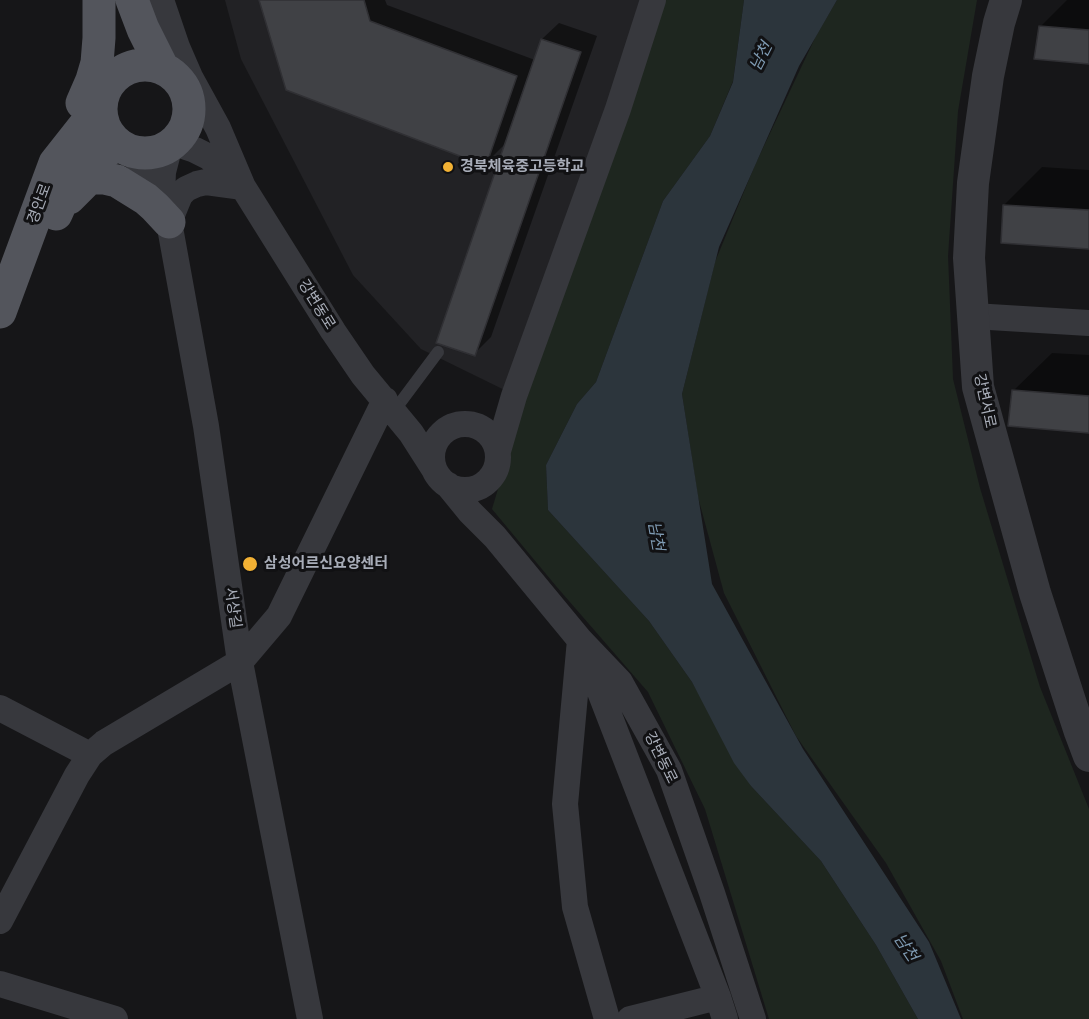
<!DOCTYPE html>
<meta charset="utf-8">
<style>
body{margin:0}
canvas{display:block;background:#161618}
</style>
<canvas width="1089" height="1019"></canvas>
<script>
const ctx = document.querySelector('canvas').getContext('2d');
ctx.lineJoin = 'round';
function fillPath(path, color) { ctx.fillStyle = color; ctx.fill(path, 'evenodd'); }
const shape = rows => new Path2D(rows.map(r => 'M' + r).join(''));
function strokePath(path, color, width, dash) { ctx.strokeStyle = color; ctx.lineWidth = width; ctx.lineCap = dash ? 'butt' : 'round'; ctx.setLineDash(dash || []); ctx.stroke(path); }
function write(font, color, halo, rows, align = 'center') {
  ctx.font = font + ' Roboto,"Noto Sans KR",sans-serif'; ctx.lineWidth = 6; ctx.setLineDash([]); ctx.textBaseline = 'middle'; ctx.strokeStyle = halo; ctx.fillStyle = color; for (const [text, x, y, turn = 0] of rows) {
    ctx.save(); ctx.translate(x, y); ctx.rotate((+turn || 0) * Math.PI / 180); ctx.textAlign = isNaN(turn) ? turn : align; if (halo) ctx.strokeText(text, 0, 0); ctx.fillText(text, 0, 0); ctx.restore();
  }
}
fillPath(shape([
 [225,0,653,0,525,400,421,349,353,275,241,59]
]), '#222225');
fillPath(shape([
 [653,0,744,0,733,81,710,136,663,201,596,382,577,404,546,465,548,510,649,621,692,682,751,786,821,861,876,945,918,1019,769,1019,705,809,648,692,556,586,492,509,525,400],
 [837,0,977,0,958,111,948,256,953,379,980,488,1040,687,1089,809,1089,1019,963,1019,941,961,886,863,796,736,724,593,698,497,682,394,715,262,755,165,816,36]
]), '#1e261f');
fillPath(shape([
 [744,0,837,0,799,66,719,247,682,394,712,584,803,749,929,942,961,1019,918,1019,876,945,821,861,751,786,734,763,692,682,649,621,548,510,546,465,577,404,596,382,663,201,710,136,733,82]
]), '#2c353c');
fillPath(shape([
 [260,0,385,0,387,5,535,60,542,39,559,23,597,36,491,337,474,354,506,143,485,164],
 [1067,0,1089,0,1089,63,1040,27],
 [1042,167,1089,170,1089,247,1004,205],
 [1052,353,1089,355,1089,431,1013,391]
]), '#0007');
const building = shape([
 [259,0,364,0,370,21,517,76,486,166,286,90,259,0],
 [1039,26,1089,30,1089,64,1034,59,1039,26],
 [541,39,581,52,475,356,436,343,541,39],
 [1003,205,1089,210,1089,249,1001,243,1003,205],
 [1012,390,1089,396,1089,433,1008,426,1012,390]
]);
fillPath(building, '#404145');
strokePath(building, '#303034', 1.5);
strokePath(shape([
 [394,411,438,352]
]), '#37383d', 12);
strokePath(shape([
 [161,0,177,47,190,77,218,128,243,187,333,331,363,375,411,433,434,469],
 [174,143,195,150,209,157,238,183],
 [170,145,163,172,162,195,169,222,206,426,240,662,310,1019],
 [131,152,145,170,162,195],
 [169,222,180,195,186,189,197,184,206,182,243,187],
 [973,316,1089,323],
 '432 457a33 33 0 1 1 66 0a33 33 0 1 1-66 0Z',
 [498,451,514,396,618,109,653,0],
 [448,485,470,512,495,537,580,640,620,682,669,770,712,893,753,1019],
 [0,708,90,755],
 [0,921,77,775,90,755,104,743,240,662,279,616,385,400],
 [0,984,115,1019],
 [607,1019,575,907,565,804,580,640,718,997,725,1019],
 [630,1019,718,997]
]), '#37383d', 26);
strokePath(shape([
 [1006,0,999,23,988,76,973,183,969,258,978,387,1035,593,1080,732,1089,756]
]), '#37383d', 32);
strokePath(shape([
 [132,0,143,29,163,69],
 '101 109a44 44 0 1 1 88 0a44 44 0 1 1-88 0Z',
 [82,103,92,80,97,63,99,38,99,0],
 [69,198,87,180,94,178,104,178,117,181,146,199,155,207,169,222],
 [56,214,72,178,82,166,92,158,118,145],
 [0,312,55,163,100,106]
]), '#53555c', 33);
for (const [x, y, r, color] of [
 [448,167,6,"#f2b134"],
 [250,564,8,"#f2b134"]
]) { const dot = new Path2D(); dot.arc(x, y, r, 0, 2 * Math.PI); ctx.fillStyle = color; ctx.fill(dot); strokePath(dot, '#111113', 2); }
write('bold 15px', '#a8adb8', '#111113', [
 ["경북체육중고등학교",460,167],
 ["삼성어르신요양센터",264,564]
], 'left');
write('15px', '#a8adb8', '#111113', [
 ["경안로",40,204,-70],
 ["강변동로",316,305,58],
 ["강변서로",984,401,78],
 ["서상길",232,608,82],
 ["강변동로",660,758,64]
]);
write('italic 16px', '#7f9bb3', '#111113', [
 ["남천",762,57,-63],
 ["남천",655,536,80],
 ["남천",905,948,56]
]);
</script>
